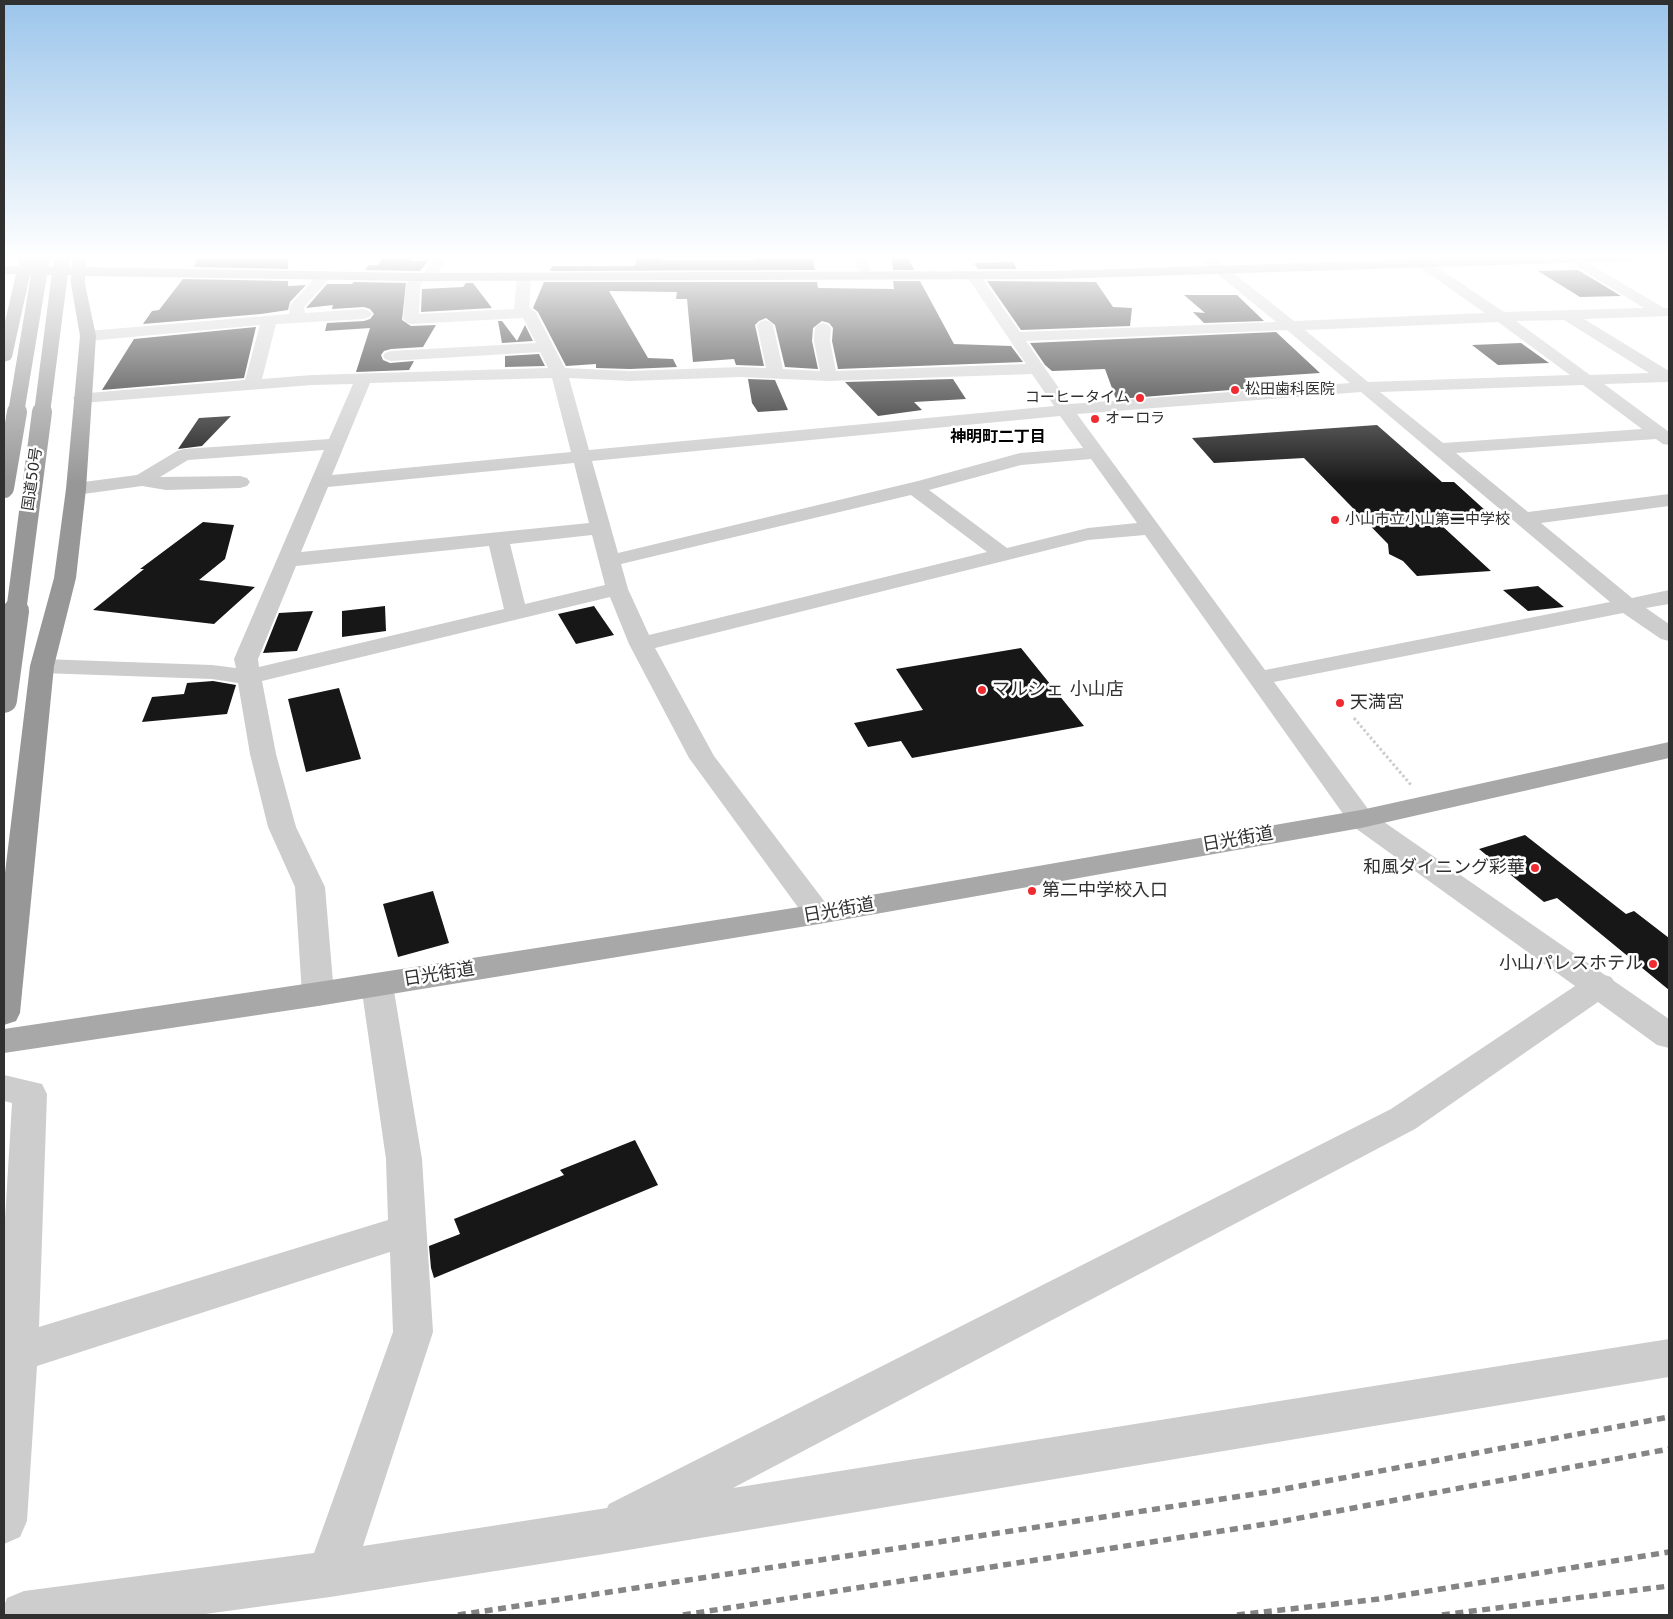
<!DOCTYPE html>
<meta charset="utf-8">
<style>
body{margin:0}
#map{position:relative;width:1673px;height:1619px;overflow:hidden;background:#fff;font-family:"DejaVu Sans",sans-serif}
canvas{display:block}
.frame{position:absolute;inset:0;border:5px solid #303030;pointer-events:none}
</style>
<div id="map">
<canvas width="1673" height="1619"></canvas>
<div class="frame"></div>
</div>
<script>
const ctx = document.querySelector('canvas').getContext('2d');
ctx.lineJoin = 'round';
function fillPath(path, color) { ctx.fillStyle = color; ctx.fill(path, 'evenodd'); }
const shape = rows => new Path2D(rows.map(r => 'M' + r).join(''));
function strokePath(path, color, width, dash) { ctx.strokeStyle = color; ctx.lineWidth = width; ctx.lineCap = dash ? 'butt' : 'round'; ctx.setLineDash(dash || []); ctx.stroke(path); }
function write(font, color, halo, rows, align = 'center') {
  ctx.font = font + ' "DejaVu Sans","Noto Sans JP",sans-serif'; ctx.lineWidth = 5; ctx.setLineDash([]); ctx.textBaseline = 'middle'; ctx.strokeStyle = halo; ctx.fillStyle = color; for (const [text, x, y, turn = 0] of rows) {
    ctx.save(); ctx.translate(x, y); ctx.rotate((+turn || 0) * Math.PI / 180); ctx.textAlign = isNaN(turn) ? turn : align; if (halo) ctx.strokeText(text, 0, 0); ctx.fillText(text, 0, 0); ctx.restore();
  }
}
fillPath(shape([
 [200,257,288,257,288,269,193,267],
 [383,257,412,257,409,261,428,261,420,271,365,270,369,265,378,265],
 [636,257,659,257,659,260,756,260,755,257,813,258,815,270,550,271,552,266,635,266],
 [892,257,908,257,914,270,893,270],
 [1013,262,1017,269,978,269,974,263],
 [1578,270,1621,296,1580,297,1538,271],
 [183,279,288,281,288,286,306,285,290,302,288,310,261,314,143,324,152,311,159,310],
 [893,281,920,281,954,344,1011,346,1023,362,838,369,832,341,833,328,829,323,822,321,813,328,812,341,818,369,785,367,775,325,766,318,759,321,755,325,764,366,736,365,734,359,693,362,687,299,676,299,677,292,609,291,648,358,673,359,677,367,630,369,596,368,596,364,566,366,538,312,533,308,544,282,817,282,818,288,894,289],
 [987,281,1096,282,1113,307,1132,308,1130,326,1021,330],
 [354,282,406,283,402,320,411,326,436,325,423,347,391,349,384,351,381,355,383,360,390,363,414,361,409,370,356,372,370,328,325,331,327,323,364,321,370,319,374,314,370,309,364,307,332,309,333,305,306,308,327,284,352,284],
 [466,283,473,283,492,308,421,312,422,289,463,287],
 [1184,295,1237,295,1264,321,1204,323,1193,312,1205,313],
 [498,321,502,321,517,341,525,325,533,341,502,343],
 [256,327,244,378,102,390,134,339],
 [1276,332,1320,373,1244,378,1255,388,1118,399,1116,399,1105,369,1052,371,1045,365,1030,343],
 [1521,343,1549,363,1498,365,1472,345],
 [539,354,545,366,505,367,505,356],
 [748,379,775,380,788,410,758,412,752,403],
 [953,379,966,399,914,402,922,410,878,416,845,382],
 [231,416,202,446,178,449,199,418],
 [1377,425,1442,482,1454,482,1497,521,1440,524,1491,571,1417,576,1403,561,1389,554,1388,544,1304,458,1214,463,1192,438],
 [203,522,234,525,225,559,199,580,255,587,214,624,93,610,144,569,140,569],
 [1538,586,1564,607,1528,611,1503,590],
 [385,606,386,631,342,637,342,611],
 [594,606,614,635,576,644,558,614],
 [313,611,297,651,263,653,279,613],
 [1021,648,1084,726,912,758,901,741,868,747,854,723,923,710,896,669],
 [213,681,236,685,227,714,142,722,152,697,184,694,187,683],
 [339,688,361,759,306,772,288,699],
 [1525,835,1626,914,1634,911,1669,938,1669,990,1557,898,1544,902,1479,849],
 [433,891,449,943,398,957,383,904],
 [635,1140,658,1185,434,1278,431,1268,429,1246,460,1234,454,1219,564,1175,560,1170]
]), '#171717');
strokePath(shape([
 [1354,718,1411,785]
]), '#cdcdcd', 3, [2.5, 2.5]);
fillPath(shape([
 [434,257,448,257,434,280,429,281,423,279,420,287,419,314,514,309,517,277,519,274,529,274,531,277,529,307,536,313,565,368,630,371,740,367,766,368,757,325,760,322,765,320,770,322,773,325,783,369,820,371,814,341,815,328,818,325,823,323,828,325,831,328,830,341,836,371,1026,364,966,275,973,271,978,272,1020,332,1276,322,1197,257,1213,257,1294,321,1485,313,1405,257,1422,257,1504,312,1644,308,1561,257,1578,257,1664,308,1669,308,1669,316,1584,319,1669,371,1669,382,1604,384,1669,432,1669,445,1663,444,1656,439,1456,453,1528,512,1669,494,1669,506,1541,523,1632,598,1669,590,1669,604,1646,608,1669,624,1669,641,1661,639,1623,613,1274,682,1371,813,1605,975,1611,977,1614,981,1669,1019,1669,1048,1657,1045,1598,1002,1415,1129,733,1488,1669,1339,1669,1377,604,1554,330,1597,198,1615,4,1615,4,1606,7,1598,24,1591,314,1553,393,1332,390,1252,37,1366,27,1521,20,1537,4,1544,4,1236,12,1103,4,1101,4,1075,42,1084,47,1094,39,1327,388,1220,386,1159,361,985,366,977,377,974,388,977,393,985,422,1159,433,1332,363,1546,607,1508,609,1504,1391,1109,1575,986,1351,825,1145,535,1088,540,655,648,714,756,834,914,830,921,819,924,808,921,689,758,629,644,610,597,262,681,276,754,296,827,325,887,334,994,329,1002,318,1006,307,1002,302,994,295,887,268,827,250,754,238,683,212,679,42,673,34,671,30,666,34,661,42,659,212,665,236,668,234,659,324,450,188,460,160,477,240,476,247,478,250,482,247,486,240,488,166,490,142,486,76,495,69,493,66,489,69,485,76,483,137,475,177,451,184,449,329,439,353,384,312,385,82,403,76,402,73,398,76,394,245,380,260,325,88,341,82,339,80,336,82,333,88,331,289,314,290,306,292,303,321,272,326,271,333,275,304,307,305,313,364,309,369,311,372,314,369,317,364,319,276,324,262,379,312,375,548,368,540,352,391,361,385,359,383,356,385,353,391,351,536,343,523,318,411,324,406,322,403,319,406,287,410,277,412,274,417,273,423,275,434,257],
 [1564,320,1649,373,1590,375,1516,321,1564,320],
 [1498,322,1570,375,1368,382,1305,330,1498,322],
 [1287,330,1350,383,1070,404,1026,341,1287,330],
 [1032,374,1054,406,589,450,569,378,630,381,740,377,829,381,1032,374],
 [552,378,571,452,332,475,370,383,552,378],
 [1583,385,1642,429,1443,443,1380,392,1583,385],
 [1361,392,1610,602,1265,670,1077,414,1361,392],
 [1060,416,1083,448,1020,453,918,481,618,553,592,461,1060,416],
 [1091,459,1137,523,1088,528,1007,548,929,490,1021,465,1091,459],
 [574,463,589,523,301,552,328,487,574,463],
 [911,495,987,552,649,635,628,589,621,564,911,495],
 [592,535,605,585,525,604,510,544,592,535],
 [489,546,504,609,259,667,258,659,296,566,489,546],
 [853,257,867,257,872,276,870,279,860,279,853,257]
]), '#cdcdcd');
fillPath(shape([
 [1669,742,1669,758,1361,828,819,924,318,1006,4,1053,4,1029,318,982,819,904,1361,810,1669,742]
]), '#a8a8a8');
fillPath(shape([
 [19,257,33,257,31,266,72,267,72,257,86,257,86,267,417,273,1053,271,1492,257,1634,257,1627,261,1053,279,417,281,85,276,85,284,96,336,86,489,76,578,54,666,20,1013,16,1021,4,1025,4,881,30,666,54,578,66,489,80,336,71,284,71,275,30,275,12,357,10,360,4,362,4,326,16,274,4,274,4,266,18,266,19,257]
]), '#979797');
strokePath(shape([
 [458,1615,1268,1492,1669,1417],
 [683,1615,1273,1523,1669,1449],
 [1237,1615,1379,1599,1669,1552],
 [1442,1615,1669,1586]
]), '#858585', 5.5, [8, 5.5]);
strokePath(shape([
 [1192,267,1204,277]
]), '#cdcdcd', 2, [1, 1]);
strokePath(shape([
 [16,413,42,257],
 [42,413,62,257]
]), '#979797', 16);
strokePath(shape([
 [4,488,17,412],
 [16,612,42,412]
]), '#979797', 20);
strokePath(shape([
 [4,700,16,611]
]), '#979797', 26);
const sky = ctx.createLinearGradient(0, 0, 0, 484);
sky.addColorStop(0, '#9bc5eb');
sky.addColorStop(0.53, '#fff');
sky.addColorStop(1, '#ffffff00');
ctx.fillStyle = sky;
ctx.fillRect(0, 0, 1673, 484);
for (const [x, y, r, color] of [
 [1235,390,5,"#f02a31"],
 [1140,398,5,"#f02a31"],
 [1095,419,5,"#f02a31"],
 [1335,520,5,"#f02a31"],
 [982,690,5,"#f02a31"],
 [1340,703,5,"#f02a31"],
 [1535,868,5,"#f02a31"],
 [1032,891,5,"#f02a31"],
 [1653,964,5,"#f02a31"]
]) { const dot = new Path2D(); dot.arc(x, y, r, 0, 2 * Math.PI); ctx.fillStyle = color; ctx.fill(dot); strokePath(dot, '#fff', 2); }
write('15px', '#303030', '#fff', [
 ["松田歯科医院",1245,390],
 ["コーヒータイム",1130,398,"right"],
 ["オーロラ",1105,419],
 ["小山市立小山第二中学校",1345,520]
], 'left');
write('15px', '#303030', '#fff', [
 ["国道50号",33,479,-82]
]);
write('bold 16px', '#000', '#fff', [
 ["神明町二丁目",998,438]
]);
write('18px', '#303030', '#fff', [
 ["マルシェ 小山店",992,690],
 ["天満宮",1350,703],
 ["和風ダイニング彩華",1525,868,"right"],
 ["第二中学校入口",1042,891],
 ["小山パレスホテル",1643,964,"right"]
], 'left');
write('18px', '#303030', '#fff', [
 ["日光街道",1238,840,-10],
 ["日光街道",839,911,-10],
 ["日光街道",439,975,-9]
]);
</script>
